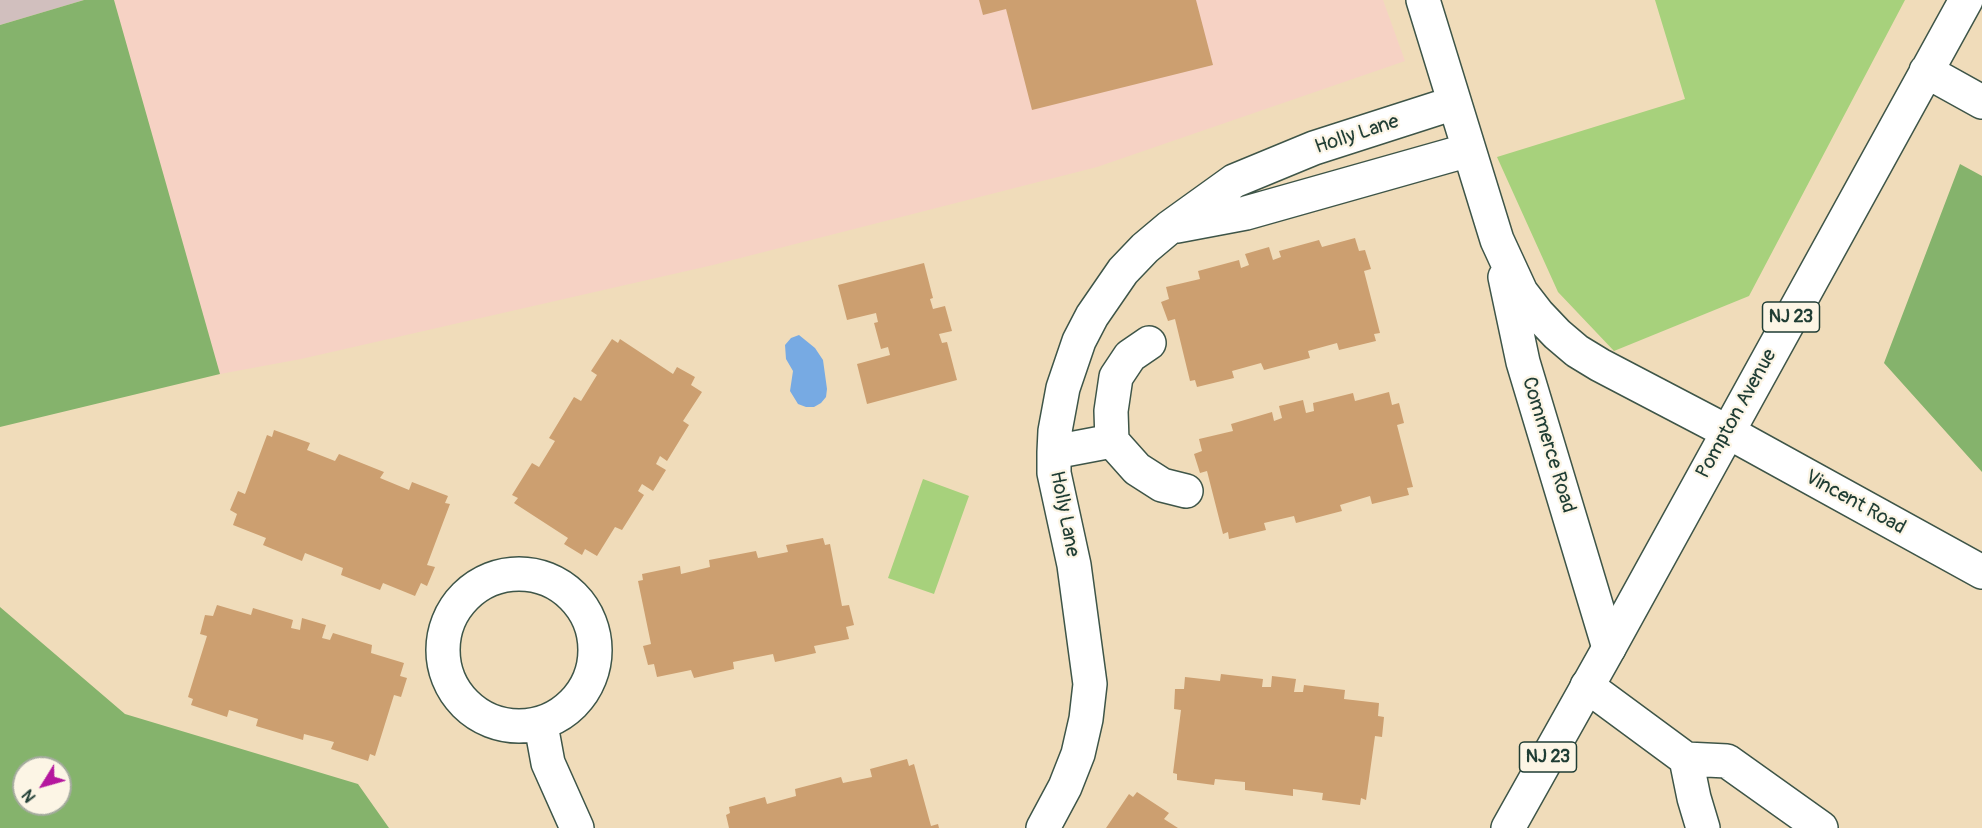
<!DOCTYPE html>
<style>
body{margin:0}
#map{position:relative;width:1982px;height:828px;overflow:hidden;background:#f0dcba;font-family:Pangolin,sans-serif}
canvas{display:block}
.north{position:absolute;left:12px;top:756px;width:60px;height:60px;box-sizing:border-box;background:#fcf5e5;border:2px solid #a4ab9e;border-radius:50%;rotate:233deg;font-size:16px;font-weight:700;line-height:24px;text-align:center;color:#1f3d34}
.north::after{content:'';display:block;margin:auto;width:21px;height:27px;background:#b5179e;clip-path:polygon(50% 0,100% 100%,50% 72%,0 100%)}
</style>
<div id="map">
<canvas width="1982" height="828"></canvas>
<div class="north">N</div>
</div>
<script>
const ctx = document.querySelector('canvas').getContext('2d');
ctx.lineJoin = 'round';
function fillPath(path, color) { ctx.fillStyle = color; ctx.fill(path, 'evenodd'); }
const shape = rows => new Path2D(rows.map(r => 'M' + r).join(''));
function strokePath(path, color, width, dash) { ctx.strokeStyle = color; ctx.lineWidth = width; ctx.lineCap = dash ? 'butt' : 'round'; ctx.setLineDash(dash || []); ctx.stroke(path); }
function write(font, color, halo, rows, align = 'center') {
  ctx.font = font + ' Pangolin,sans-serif'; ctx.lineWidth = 4.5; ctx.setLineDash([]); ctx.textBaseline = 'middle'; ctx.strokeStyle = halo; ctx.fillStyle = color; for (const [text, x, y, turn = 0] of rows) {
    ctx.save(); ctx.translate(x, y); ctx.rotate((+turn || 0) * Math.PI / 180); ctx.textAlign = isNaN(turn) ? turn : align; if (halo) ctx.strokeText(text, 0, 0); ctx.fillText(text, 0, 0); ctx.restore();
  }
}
fillPath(shape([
 [114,0,1383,0,1405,61,1097,167,713,265,301,359,220,374]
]), '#f6d2c4');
fillPath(shape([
 [0,0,84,0,0,25]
]), '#d1bfbe');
fillPath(shape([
 [1655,0,1905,0,1749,296,1614,351,1558,292,1497,157,1685,99],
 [923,479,969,496,934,594,888,578]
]), '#a7d17c');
fillPath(shape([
 [84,0,114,0,220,374,0,427,0,25],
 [1960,164,1982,176,1982,472,1884,363],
 [0,607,125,714,358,784,389,828,0,828],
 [24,768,60,768,60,804,24,804]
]), '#85b36c');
fillPath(shape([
 [799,335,815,348,823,360,827,389,826,397,821,403,814,407,806,407,798,404,790,391,793,371,786,359,785,345,791,338]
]), '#77aae3');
fillPath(shape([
 [979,0,1196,0,1213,65,1032,110,1006,9,983,15],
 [1355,238,1359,251,1365,250,1371,269,1364,271,1380,333,1374,334,1376,341,1339,350,1337,343,1308,351,1310,358,1264,370,1261,363,1232,371,1234,378,1197,387,1195,380,1190,381,1175,319,1168,321,1161,302,1169,299,1166,287,1200,279,1198,271,1239,260,1241,268,1249,265,1245,254,1269,247,1273,260,1281,257,1279,251,1319,240,1322,247],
 [924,263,933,298,930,299,933,309,945,306,952,331,939,334,942,343,947,342,957,380,867,404,857,364,890,355,888,347,881,349,874,323,878,322,876,313,847,320,838,285],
 [612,339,618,343,620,339,673,374,677,367,695,377,691,385,702,392,683,421,689,425,667,461,660,456,656,464,666,470,653,491,642,484,638,491,644,495,622,530,615,527,597,556,585,549,582,555,564,544,568,538,514,503,518,498,512,495,532,463,539,467,555,441,549,438,574,397,581,401,597,375,591,371],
 [1389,392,1392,405,1399,403,1404,423,1397,425,1413,487,1407,488,1409,495,1372,504,1370,496,1340,505,1342,511,1296,523,1294,516,1264,523,1266,530,1229,539,1228,532,1223,534,1207,471,1200,473,1194,454,1202,451,1199,439,1233,431,1231,424,1272,412,1274,421,1282,418,1279,406,1303,400,1306,413,1314,411,1313,403,1353,393,1355,401],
 [274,430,310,443,307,450,335,461,339,454,384,472,380,478,409,490,412,482,448,496,445,503,450,504,427,565,435,567,427,586,421,583,415,596,383,583,380,590,341,575,343,568,305,553,302,561,263,545,266,538,233,525,237,514,230,510,238,491,245,494,267,435,272,437],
 [823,538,825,545,830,544,842,606,849,605,854,625,846,627,849,639,814,646,816,653,775,662,773,654,733,662,734,669,694,678,691,670,657,677,654,664,648,665,643,646,651,644,638,581,643,580,642,574,680,566,681,574,710,567,709,560,756,551,758,558,788,552,786,545],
 [217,605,251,615,253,608,293,620,291,628,300,630,302,618,326,625,322,638,330,640,333,633,372,645,371,653,404,663,400,676,407,678,401,697,394,695,375,756,370,754,368,761,331,749,334,742,304,734,303,740,256,726,258,719,229,710,227,717,191,705,193,699,188,697,207,636,200,634,205,615,213,616],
 [1221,674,1263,679,1262,687,1271,687,1272,676,1296,679,1294,692,1303,692,1304,685,1345,690,1344,699,1379,703,1378,716,1384,717,1382,737,1375,736,1366,800,1361,798,1360,805,1322,800,1323,793,1293,789,1293,796,1245,790,1245,782,1215,779,1214,785,1177,780,1177,774,1173,773,1181,710,1174,709,1175,689,1184,689,1185,677,1220,681],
 [907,759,909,766,914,764,931,826,938,824,939,828,729,828,726,815,730,813,729,807,765,797,767,804,796,796,795,789,841,777,843,783,872,777,870,769],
 [1137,792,1169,813,1164,819,1178,828,1106,828,1129,794,1133,797]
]), '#cc9f70');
const minor = shape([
 [1423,0,1497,240,1521,292,1538,314,1557,334,1577,351,1600,365,1728,432,1982,572],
 [1177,226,1246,213,1469,150],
 [1505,277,1523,362,1609,648],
 [1112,441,1111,411,1116,377,1130,356,1149,343],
 [1054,452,1112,441,1137,469,1162,485,1186,491],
 '443 650a76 76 0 1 1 152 0a76 76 0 1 1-152 0Z',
 [1587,686,1686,759,1727,761,1821,828],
 [541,725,548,763,577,828],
 [1686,759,1694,798,1703,828],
 [1043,828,1065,787,1078,754,1086,719,1090,684,1074,565,1054,473,1054,452,1055,431,1063,388,1079,341,1092,316,1123,271,1145,248,1170,227,1234,181,1314,148,1454,103]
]);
const major = shape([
 [1926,71,1982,102],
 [1508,828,1609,648,1966,0]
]);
strokePath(minor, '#3e5548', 36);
strokePath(major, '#3e5548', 36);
strokePath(minor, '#fff', 33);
strokePath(major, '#fff', 33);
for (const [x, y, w] of [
 [1791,317,57],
 [1548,757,57]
]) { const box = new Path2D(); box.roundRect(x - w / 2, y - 15, w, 30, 4.5); ctx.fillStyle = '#fcf5e5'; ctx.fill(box); strokePath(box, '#1f3d34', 1.5); }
write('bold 18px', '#1f3d34', null, [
 ["NJ 23",1791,317],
 ["NJ 23",1548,757]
]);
write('20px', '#1f3d34', '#fcf5e5', [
 ["Holly Lane",1357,135,-18],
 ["Pompton Avenue",1737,414,-61],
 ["Commerce Road",1548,445,73],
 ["Vincent Road",1855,503,29],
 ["Holly Lane",1064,514,79]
]);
</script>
